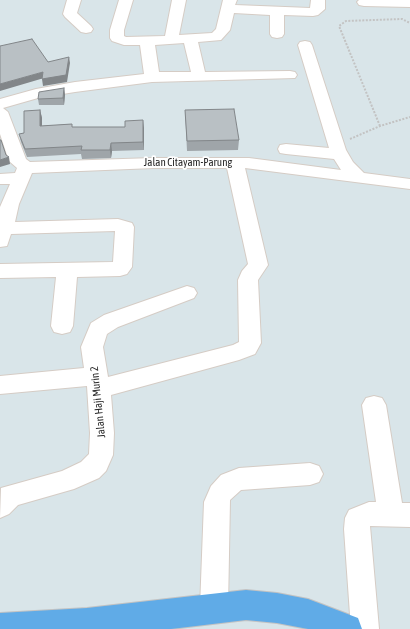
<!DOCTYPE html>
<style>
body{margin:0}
canvas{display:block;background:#d9e5e9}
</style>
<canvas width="410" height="629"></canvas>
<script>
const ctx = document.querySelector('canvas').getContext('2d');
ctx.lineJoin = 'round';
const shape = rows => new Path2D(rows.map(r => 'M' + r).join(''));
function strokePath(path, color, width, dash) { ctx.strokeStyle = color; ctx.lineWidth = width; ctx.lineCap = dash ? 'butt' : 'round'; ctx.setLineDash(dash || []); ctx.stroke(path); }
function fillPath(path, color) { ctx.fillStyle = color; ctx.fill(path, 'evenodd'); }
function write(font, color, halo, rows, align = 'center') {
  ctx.font = font + ' "Asap Condensed",sans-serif'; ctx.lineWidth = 3.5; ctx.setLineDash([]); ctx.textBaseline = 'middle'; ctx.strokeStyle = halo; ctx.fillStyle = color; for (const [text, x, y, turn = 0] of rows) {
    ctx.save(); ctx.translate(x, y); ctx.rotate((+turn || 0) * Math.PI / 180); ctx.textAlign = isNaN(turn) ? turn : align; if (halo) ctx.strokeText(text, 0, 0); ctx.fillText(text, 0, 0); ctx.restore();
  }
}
const minor = shape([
 [67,0,81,0,77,13,91,26,93,29,91,32,86,33,81,32,65,17,63,14,67,0],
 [119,0,133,0,124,30,124,36,126,37,165,36,172,0,186,0,179,35,212,33,216,29,223,0,237,0,235,5,310,8,311,0,325,0,325,9,318,15,313,16,284,15,284,34,282,37,277,38,272,37,270,34,270,15,234,13,230,30,221,40,198,42,205,72,290,71,295,72,297,75,295,78,152,82,75,92,38,98,3,108,8,112,26,159,30,162,154,158,249,158,341,170,334,159,286,154,280,153,278,149,280,145,286,144,329,148,298,45,300,42,305,41,310,42,312,45,346,150,353,162,364,173,410,179,410,189,245,168,268,265,258,280,261,343,255,354,239,360,111,395,114,433,113,455,106,471,99,478,74,489,18,505,9,514,0,518,1,488,62,471,81,462,89,454,90,433,87,386,0,394,0,376,84,368,81,347,91,323,104,315,187,286,194,288,197,293,194,298,118,327,107,334,103,347,108,377,233,345,239,342,238,280,242,271,248,264,227,168,154,168,32,173,19,204,15,222,118,219,132,223,134,227,132,267,127,274,120,276,77,277,73,326,70,332,62,334,54,332,51,326,56,277,0,278,0,264,113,262,115,231,11,234,7,246,0,247,0,207,10,184,0,184,0,174,15,173,17,168,9,161,0,134,0,99,36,89,75,82,144,74,140,45,124,45,112,41,110,38,110,30,119,0],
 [184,43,191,72,159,72,155,45,184,43],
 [359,0,410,0,410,7,364,6,359,5,357,2,359,0],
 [374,396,382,398,386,405,402,503,410,503,410,527,370,526,379,629,351,629,344,529,345,518,349,510,369,502,376,502,362,405,366,398,374,396],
 [310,463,319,466,323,474,319,482,310,485,241,490,230,500,228,608,224,618,214,622,204,618,200,608,204,502,211,486,221,475,239,468,310,463]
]);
const major = shape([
 [246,590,277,593,308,599,358,618,362,629,308,629,277,623,246,620,171,629,0,629,0,613,87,608,246,590]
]);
strokePath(minor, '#d5ccc5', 2);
strokePath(major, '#c3c3c3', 2);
strokePath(shape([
 [380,126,339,26,346,21,402,19,410,23],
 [350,139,380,126,410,117]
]), '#c3c3c3', 2, [2, 1.5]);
fillPath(minor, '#fff');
fillPath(major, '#60abe7');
fillPath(shape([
 [64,88,65,95,64,105,39,105,38,99],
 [40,110,42,118,42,126,72,124,72,127,144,128,144,150,112,151,111,158,82,159,81,154,27,157,21,142,19,134,24,133],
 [185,110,239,140,238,150,187,151]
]), '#9fa5a9');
fillPath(shape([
 [69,57,70,63,67,82,43,86,42,79],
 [43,72,44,78,0,91,0,84],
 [64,88,65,95,64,105,63,98],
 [40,110,42,118,42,134,40,126],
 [143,120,144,128,144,150,143,142],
 [111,143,112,151,111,158,110,150],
 [9,157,10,164,0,167,0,160]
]), '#828689');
const building = shape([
 [32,39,48,62,69,57,66,75,42,79,43,72,0,84,0,46,32,39],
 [64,88,63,98,38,99,39,92,64,88],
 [234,109,239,140,187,141,185,110,234,109],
 [40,110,40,126,72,124,72,127,125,127,125,121,143,120,143,142,111,143,110,150,81,150,82,146,25,149,19,134,24,133,24,111,40,110],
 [0,140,1,140,6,155,9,157,0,160,0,140]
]);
fillPath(building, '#b9c0c4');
strokePath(building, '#828689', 1);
write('11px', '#272727', '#fff', [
 ["Jalan Citayam-Parung",188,163],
 ["Jalan Haji Murin 2",98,402,-96]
]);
</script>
